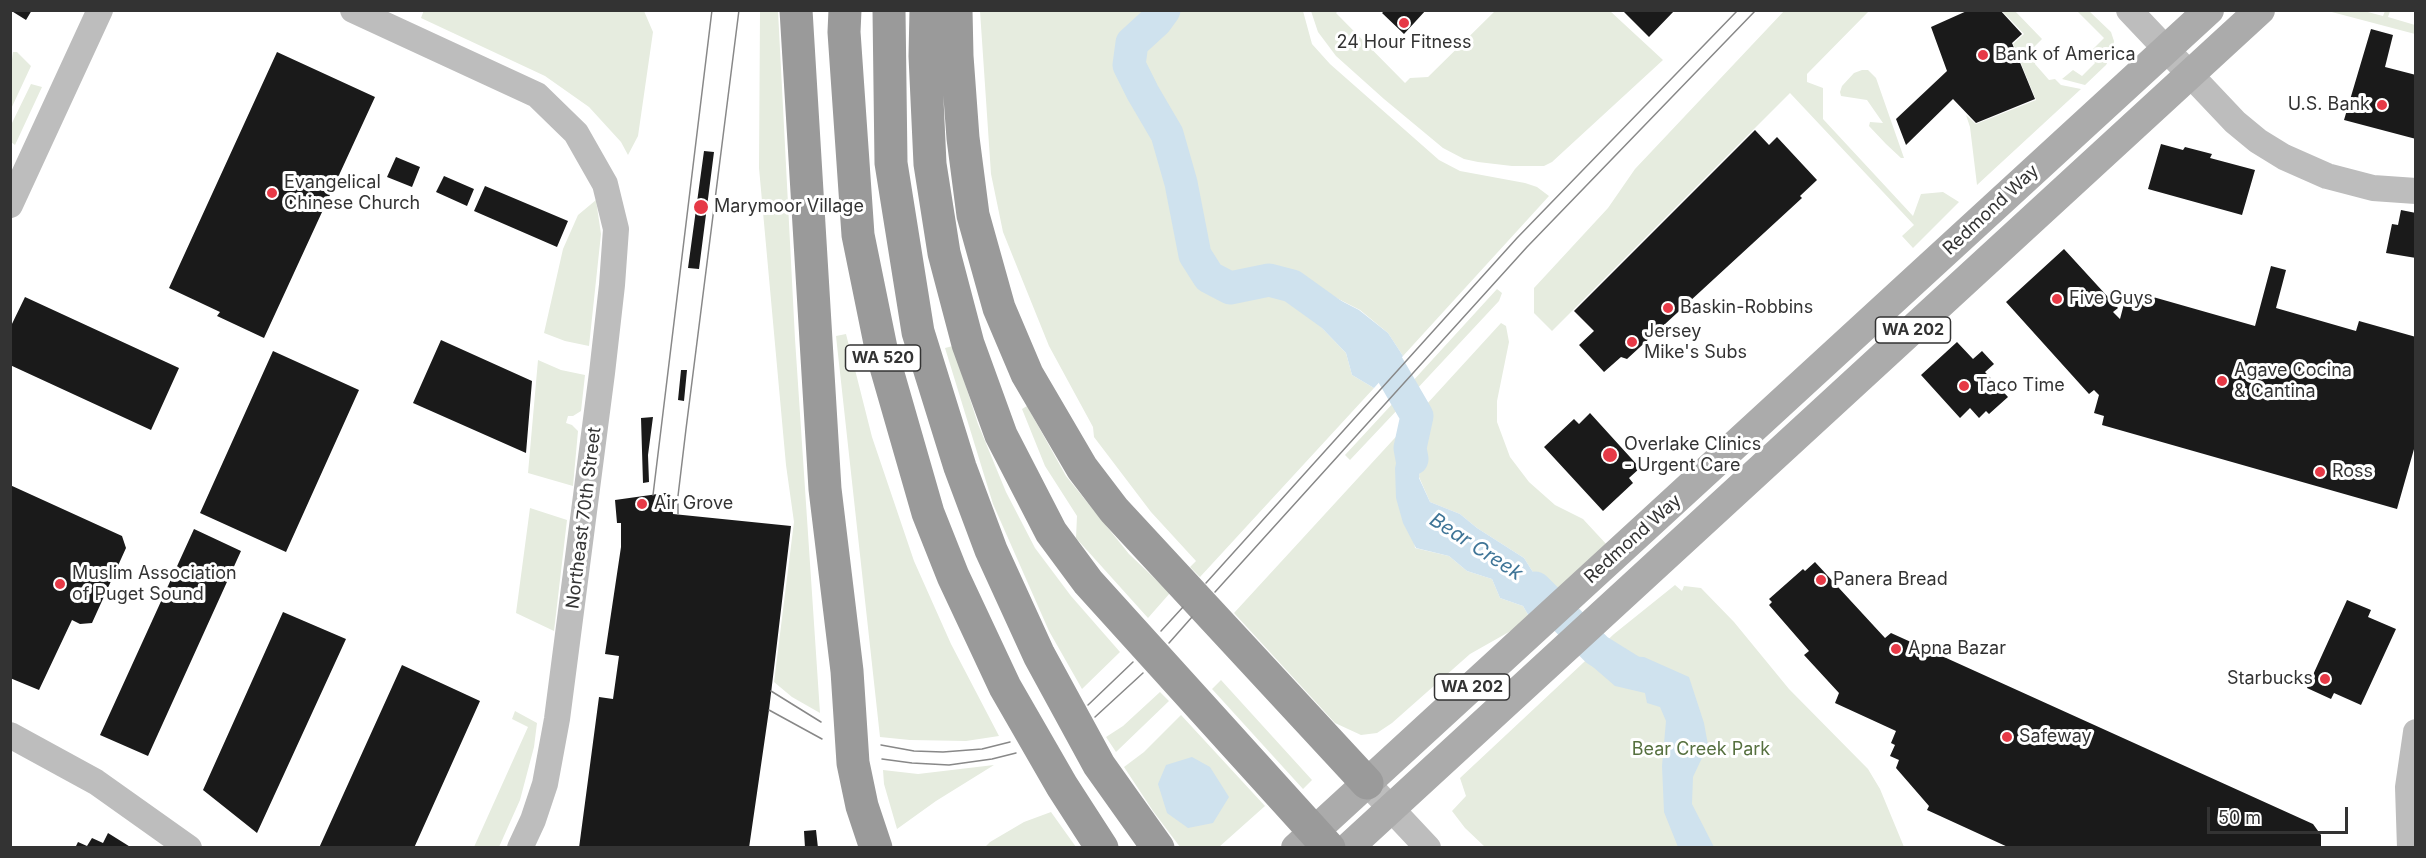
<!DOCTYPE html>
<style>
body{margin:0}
#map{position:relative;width:2426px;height:858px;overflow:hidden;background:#fff;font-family:Inter,sans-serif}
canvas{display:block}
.frame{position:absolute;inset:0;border:12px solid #333;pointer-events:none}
.scale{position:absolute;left:2207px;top:807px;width:141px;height:27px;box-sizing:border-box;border:3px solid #333;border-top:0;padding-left:8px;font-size:18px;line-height:21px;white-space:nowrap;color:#333;-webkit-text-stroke:4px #fff;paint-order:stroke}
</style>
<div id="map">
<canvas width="2426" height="858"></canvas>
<div class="frame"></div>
<div class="scale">50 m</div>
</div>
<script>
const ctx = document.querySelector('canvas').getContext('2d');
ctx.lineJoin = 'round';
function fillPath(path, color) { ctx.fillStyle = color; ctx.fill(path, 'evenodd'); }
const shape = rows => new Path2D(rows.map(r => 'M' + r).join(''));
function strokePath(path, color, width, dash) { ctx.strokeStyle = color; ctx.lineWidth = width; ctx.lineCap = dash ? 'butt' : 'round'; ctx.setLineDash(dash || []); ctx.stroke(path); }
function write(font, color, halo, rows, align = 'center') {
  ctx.font = font + ' Inter,sans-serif'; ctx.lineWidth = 6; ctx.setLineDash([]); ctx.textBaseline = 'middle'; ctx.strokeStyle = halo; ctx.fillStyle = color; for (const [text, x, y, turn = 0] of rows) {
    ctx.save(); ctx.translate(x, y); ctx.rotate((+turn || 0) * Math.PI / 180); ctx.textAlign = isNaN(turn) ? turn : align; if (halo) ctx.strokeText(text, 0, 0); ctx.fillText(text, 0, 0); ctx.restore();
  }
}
fillPath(shape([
 [424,10,644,11,653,32,638,136,628,155,621,142,589,107,545,76,421,18],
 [760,11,778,11,795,339,820,713,792,697,774,682,794,522,786,465,759,168],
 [980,11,1303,11,1312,44,1330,64,1439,160,1460,171,1525,183,1537,187,1549,196,1403,356,1388,333,1360,310,1297,278,1294,299,1346,353,1352,375,1374,388,1200,577,1190,567,1196,561,1151,512,1094,437,1093,427,1049,346,1003,232,991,174],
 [1311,11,1338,11,1336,13,1405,83,1410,78,1428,77,1495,11,1610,11,1663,60,1552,162,1544,166,1512,166,1478,162,1464,159,1443,148,1384,99,1336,56,1318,32],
 [1784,11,1869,11,1807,74,1807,82,1823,88,1823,119,1913,216,1921,194,1943,192,1959,202,1913,248,1902,236,1914,225,1790,93,1552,331,1534,313,1534,288,1608,208,1635,169],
 [2002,11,2015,11,2042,39,2031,50,2036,57,2035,64,2049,80,2055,79,2061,85,2081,89,1977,185,1970,127,1966,115,1976,124,2036,100,2013,44,2024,34],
 [2077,11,2089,11,2111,32,2114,41,2112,54,2106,65,2085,85,2062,79,2073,70,2082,76,2095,63,2090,56,2090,52,2104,38],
 [2328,11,2364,11,2383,16,2385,11,2390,11,2388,17,2415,25,2415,34],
 [13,52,17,52,31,66,11,109,11,67],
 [1862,70,1868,70,1876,78,1904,158,1901,158,1886,144,1869,126,1870,122,1883,123,1867,100,1841,96,1840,92,1842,86,1854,73],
 [31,84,42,87,15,145,11,142,11,125],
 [596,200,601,234,589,346,565,341,544,333,563,249,578,215],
 [1497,289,1502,293,1499,301,1415,391,1411,383],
 [1501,323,1506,326,1509,342,1497,401,1497,422,1510,457,1529,482,1555,505,1583,519,1608,546,1550,599,1524,558,1477,528,1460,514,1430,502,1419,477,1425,406],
 [846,334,872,437,914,561,951,644,999,736,966,741,910,740,880,737,836,336],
 [953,346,978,424,1006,492,1035,548,1071,596,1120,652,1082,689,1049,631,993,504,945,348],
 [538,360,561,370,585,375,581,411,573,416,568,416,566,423,572,425,578,431,573,486,528,473],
 [1395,401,1400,407,1350,460,1345,455],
 [1027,406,1066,476,1129,554,1170,593,1148,618,1076,538,1077,516,1045,466,1022,409],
 [1404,428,1401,443,1415,548,1449,556,1467,571,1492,579,1500,598,1523,606,1530,618,1523,624,1470,654,1392,723,1377,733,1361,735,1335,723,1234,613],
 [530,508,567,520,554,631,516,613],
 [1675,585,1682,591,1684,586,1701,588,1734,622,1789,689,1868,769,1880,789,1904,847,1485,847,1465,828,1452,811,1466,796,1460,778,1614,634],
 [1221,680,1312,780,1303,789,1212,689],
 [1160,692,1169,701,1116,752,1106,737,1123,726],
 [515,711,537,723,534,747,520,800,499,847,474,847,528,727,512,719],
 [1181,715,1265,806,1219,847,1180,847,1153,811,1124,767,1144,752],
 [994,765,936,801,897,829,884,784,883,770,918,774],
 [1051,812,1076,847,985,847,990,842,1024,822]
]), '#e6ecdf');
fillPath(shape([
 [1297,278,1359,310,1388,333,1403,356,1374,388,1352,375,1346,353,1294,299],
 [1425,406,1419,478,1430,502,1460,514,1477,528,1524,558,1550,599,1530,618,1523,606,1500,598,1492,579,1467,571,1449,556,1416,548,1403,523,1396,498,1395,468,1404,428],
 [1599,647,1620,656,1644,657,1689,677,1704,723,1708,745,1693,777,1692,804,1714,847,1678,847,1664,812,1662,766,1666,721,1660,707,1647,703,1645,693,1615,686,1585,660],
 [1192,757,1210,767,1229,797,1213,823,1188,828,1167,813,1158,784,1166,765]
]), '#cfe2ee');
strokePath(shape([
 [1164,10,1156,21,1132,43,1129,65,1143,93,1167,134,1181,183,1195,255,1209,277,1230,288,1269,280,1292,286,1377,347,1417,416,1410,448,1412,459],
 [1535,588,1597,650,1634,673]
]), '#cfe2ee', 33);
fillPath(shape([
 [10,10,32,10,26,20],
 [1385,10,1426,10,1404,34,1382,13],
 [1622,10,1675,10,1649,37],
 [1969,10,2000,10,2022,34,2012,43,2035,99,1976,123,1953,99,1906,145,1896,119,1947,71,1931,27],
 [2371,29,2393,35,2385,67,2416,75,2416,139,2344,120],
 [277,52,375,97,264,338,217,316,220,312,169,288],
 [1755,130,1769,145,1777,137,1817,180,1800,196,1802,198,1627,359,1621,357,1604,372,1579,345,1594,331,1574,311],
 [2161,144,2183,150,2185,147,2212,154,2210,158,2255,170,2242,215,2148,189],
 [704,151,714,152,699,269,688,268],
 [396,157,420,167,412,187,387,177],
 [444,176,474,189,467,206,436,192],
 [485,186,568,221,557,247,474,211],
 [2401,210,2416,213,2416,258,2386,253,2392,224,2398,225],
 [2064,249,2118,308,2113,312,2120,319,2125,300,2137,303,2139,293,2255,326,2271,266,2286,270,2276,308,2356,331,2359,321,2416,337,2416,442,2397,509,2102,425,2104,416,2094,413,2099,395,2094,390,2089,394,2006,302],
 [25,297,179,368,151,430,10,365,10,328],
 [441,340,532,381,526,453,413,403],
 [1957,342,1973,359,1982,351,1994,364,1985,372,2008,397,1989,414,1986,411,1979,418,1970,408,1960,418,1921,375],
 [273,351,359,390,286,552,200,513],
 [681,370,687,370,684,401,678,400],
 [1590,413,1640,468,1629,478,1633,483,1603,511,1544,447,1574,419,1579,424],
 [653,417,648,455,649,482,643,483,641,418],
 [10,485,122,536,126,548,92,623,80,624,72,620,39,690,10,678],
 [665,493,671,493,673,514,791,526,769,710,749,848,579,848,599,697,613,699,619,656,605,654,621,547,621,523,617,523,615,500],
 [194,529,241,551,148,756,100,735],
 [1815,562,1885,638,1891,633,2313,824,2321,835,2321,848,2010,848,1927,810,1929,806,1896,768,1899,760,1890,756,1895,745,1891,743,1896,731,1835,703,1839,693,1804,655,1809,651,1769,605,1772,602,1769,599,1803,569,1805,571],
 [2347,600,2371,610,2368,617,2396,629,2361,705,2334,693,2331,699,2307,688],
 [283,612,346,639,257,833,203,790],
 [402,665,480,701,414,848,319,848],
 [816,830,818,848,805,848,804,831],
 [108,833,132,848,75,848,78,842,87,846,92,838,103,843]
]), '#1a1a1a');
strokePath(shape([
 [353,10,537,95,576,133,605,184,616,229,612,285,602,373,557,719,545,784,533,820,520,848],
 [2129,10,2235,122,2258,141,2284,157,2327,176,2373,188,2416,191],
 [10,205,100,10],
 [10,735,96,782,189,848],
 [1367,783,1428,848],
 [2410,848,2408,787,2416,732]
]), '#bdbdbd', 26);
strokePath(shape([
 [1296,848,2209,10],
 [1348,848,2260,10]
]), '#ababab', 30);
strokePath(shape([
 [796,10,825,489,847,671,853,763,862,806,876,848],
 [845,10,844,32,858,235,882,353,928,513,953,576,1005,687,1062,786,1102,848],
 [889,10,891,163,918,332,960,467,991,550,1039,655,1099,765,1158,848],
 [926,10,925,56,930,164,944,253,968,344,1001,435,1051,532,1088,582,1329,848],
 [956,10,957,56,963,138,973,215,999,308,1027,374,1082,468,1114,510,1367,783]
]), '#9a9a9a', 33);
strokePath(shape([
 [653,495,712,10],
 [678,514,678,496,686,429,739,10],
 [1206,583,1517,238,1738,10],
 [1215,592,1527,247,1756,10],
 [1161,631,1183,607],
 [1169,643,1192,617],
 [771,691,821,722],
 [1088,705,1133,662],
 [769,710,822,739],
 [1095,717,1143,673],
 [881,745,914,751,943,752,982,749,1010,742],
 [882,759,912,763,949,765,992,759,1016,753]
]), '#888', 1.5);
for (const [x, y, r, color] of [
 [1404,23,6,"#e63946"],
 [1983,55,6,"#e63946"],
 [2382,105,6,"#e63946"],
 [272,193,6,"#e63946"],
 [701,207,8,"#e63946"],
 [2057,299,6,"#e63946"],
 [1668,308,6,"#e63946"],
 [1632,342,6,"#e63946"],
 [2222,381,6,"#e63946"],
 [1964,386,6,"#e63946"],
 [1610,455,8,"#e63946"],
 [2320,472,6,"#e63946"],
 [642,504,6,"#e63946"],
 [1821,580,6,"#e63946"],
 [60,584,6,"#e63946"],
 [1896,649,6,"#e63946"],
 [2325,679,6,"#e63946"],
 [2007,737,6,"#e63946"]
]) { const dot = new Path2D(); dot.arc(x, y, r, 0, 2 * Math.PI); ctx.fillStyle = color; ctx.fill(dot); strokePath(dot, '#fff', 2); }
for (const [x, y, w] of [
 [1913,330,75],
 [883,358,75],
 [1472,687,75]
]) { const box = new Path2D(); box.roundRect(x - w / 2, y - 13, w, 26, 4.5); ctx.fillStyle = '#fff'; ctx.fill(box); strokePath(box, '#333', 1.5); }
write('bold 16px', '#333', null, [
 ["WA 202",1913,330],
 ["WA 520",883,358],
 ["WA 202",1472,687]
]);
write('18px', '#333', '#fff', [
 ["24 Hour Fitness",1404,43,"center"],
 ["Bank of America",1995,55],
 ["U.S. Bank",2370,105,"right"],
 ["Evangelical",284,183],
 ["Chinese Church",284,204],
 ["Marymoor Village",714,207],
 ["Five Guys",2069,299],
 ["Baskin-Robbins",1680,308],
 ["Jersey",1644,332],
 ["Mike's Subs",1644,353],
 ["Agave Cocina",2234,371],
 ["& Cantina",2234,392],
 ["Taco Time",1976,386],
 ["Overlake Clinics",1624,445],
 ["- Urgent Care",1624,466],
 ["Ross",2332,472],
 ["Air Grove",654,504],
 ["Muslim Association",72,574],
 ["of Puget Sound",72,595],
 ["Panera Bread",1833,580],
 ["Apna Bazar",1908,649],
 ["Starbucks",2313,679,"right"],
 ["Safeway",2019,737]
], 'left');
write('18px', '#333', '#fff', [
 ["Redmond Way",1991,210,-43],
 ["Northeast 70th Street",584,518,-83],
 ["Redmond Way",1633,539,-42]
]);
write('18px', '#56703f', '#fff', [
 ["Bear Creek Park",1701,750]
]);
write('italic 20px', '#3f7597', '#fff', [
 ["Bear Creek",1476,547,33]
]);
</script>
